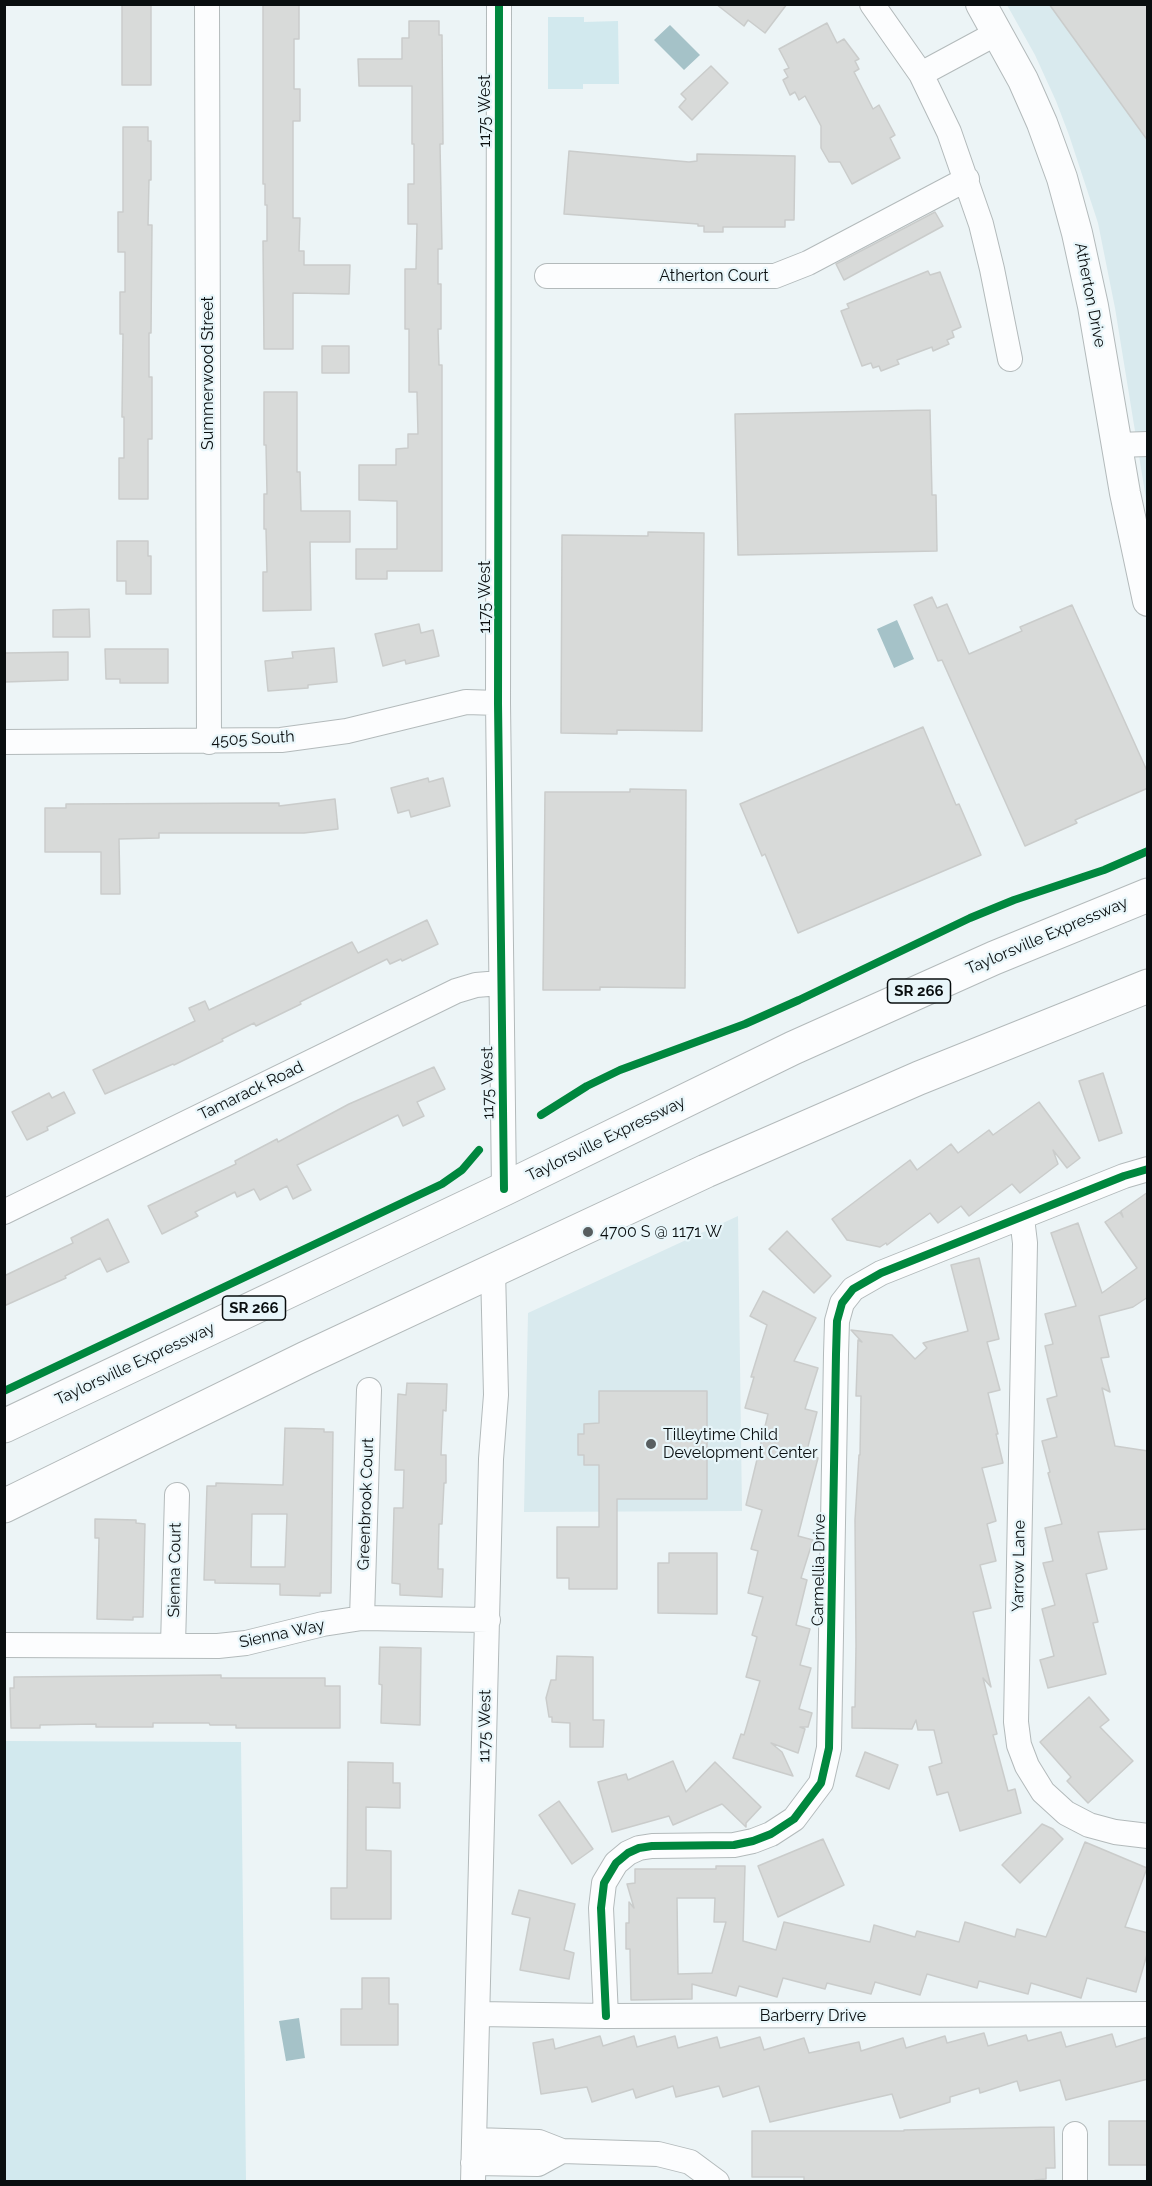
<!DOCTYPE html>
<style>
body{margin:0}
#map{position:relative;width:1152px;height:2186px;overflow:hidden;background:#ecf4f6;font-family:Raleway,sans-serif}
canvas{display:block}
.frame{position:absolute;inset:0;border:6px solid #090e0f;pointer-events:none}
</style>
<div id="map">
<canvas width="1152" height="2186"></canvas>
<div class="frame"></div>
</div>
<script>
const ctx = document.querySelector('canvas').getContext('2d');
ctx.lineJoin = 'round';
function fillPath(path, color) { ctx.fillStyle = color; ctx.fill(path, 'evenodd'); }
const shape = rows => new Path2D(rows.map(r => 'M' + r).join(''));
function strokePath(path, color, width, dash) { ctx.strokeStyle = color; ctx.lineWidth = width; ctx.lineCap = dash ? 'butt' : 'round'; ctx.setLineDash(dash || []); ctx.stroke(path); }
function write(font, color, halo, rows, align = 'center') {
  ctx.font = font + ' Raleway,sans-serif'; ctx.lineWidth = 4.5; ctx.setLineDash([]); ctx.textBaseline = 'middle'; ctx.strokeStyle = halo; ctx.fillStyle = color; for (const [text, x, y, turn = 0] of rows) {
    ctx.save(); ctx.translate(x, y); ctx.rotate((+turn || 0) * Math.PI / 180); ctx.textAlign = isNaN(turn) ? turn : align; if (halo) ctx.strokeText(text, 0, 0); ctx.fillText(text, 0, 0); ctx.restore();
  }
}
fillPath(shape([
 [1007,5,1147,5,1147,505,1115,308,1098,223,1069,135,1056,101,1035,55],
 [738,1216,742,1511,524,1512,528,1313]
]), '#d9eaee');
fillPath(shape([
 [548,17,584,17,584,22,618,21,619,84,583,84,583,89,548,89],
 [5,1741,241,1742,246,2181,5,2181]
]), '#d2e9ee');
fillPath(shape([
 [670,25,700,55,684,70,654,40],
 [897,620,914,659,894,668,877,629],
 [299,2018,305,2058,286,2061,279,2021]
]), '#a5c2c8');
const building = shape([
 [122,4,151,4,151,85,122,85,122,4],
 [263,4,299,4,299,39,294,39,294,89,300,89,300,121,293,121,293,218,300,218,299,251,304,251,304,265,350,265,349,294,293,293,293,349,264,349,263,241,267,241,267,205,265,205,265,184,263,184,263,4],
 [716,4,787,4,765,33,748,20,744,26,716,4],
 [1049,4,1148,4,1148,141,1049,4],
 [409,21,439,21,439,35,442,35,443,144,440,144,442,249,438,249,438,284,441,284,441,329,438,329,439,365,442,365,442,571,387,571,387,579,356,579,356,549,397,549,397,501,359,500,359,465,396,465,396,449,408,448,408,434,418,434,417,392,409,392,409,329,405,329,405,269,416,269,417,224,408,224,408,184,414,184,414,144,412,144,412,86,359,86,358,59,402,59,402,38,409,38,409,21],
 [827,23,837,43,844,39,859,59,855,61,859,69,854,72,873,109,879,105,895,135,890,138,900,158,852,184,840,162,829,162,821,148,821,126,805,96,799,100,795,92,790,95,783,80,788,77,784,70,789,68,779,49,827,23],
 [711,66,728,83,692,120,679,107,686,99,681,94,711,66],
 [123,127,148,127,148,141,151,141,151,180,149,180,148,225,152,225,151,333,149,333,149,377,152,377,152,439,148,439,148,499,119,499,119,458,124,458,124,417,122,417,123,334,120,334,120,292,125,292,125,252,118,252,118,212,123,212,123,127],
 [569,151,689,162,697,161,697,154,795,156,794,220,785,220,785,227,723,227,723,232,704,232,704,226,698,226,698,224,564,214,569,151],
 [935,212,943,226,844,280,836,264,935,212],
 [928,271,930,275,940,272,961,327,952,331,954,337,947,340,949,344,933,351,932,347,897,360,899,364,881,371,879,366,873,368,871,363,862,366,841,311,849,308,847,304,928,271],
 [322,346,349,346,349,373,322,373,322,346],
 [264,392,297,392,297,472,300,472,301,511,350,511,350,542,310,542,311,610,263,611,263,572,267,572,266,529,264,529,264,494,267,494,266,445,264,445,264,392],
 [930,410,932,495,936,495,937,551,738,555,735,414,930,410],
 [648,532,704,533,702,731,617,730,617,734,561,733,562,535,648,536,648,532],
 [117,541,148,541,148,556,151,556,151,594,126,594,126,581,117,581,117,541],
 [932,597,937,608,947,604,969,654,1022,631,1020,627,1072,605,1148,773,1148,788,1075,820,1077,823,1025,846,942,660,938,661,914,605,932,597],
 [89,609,90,637,53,637,53,610,89,609],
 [419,624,421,633,433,630,439,656,406,664,405,660,383,666,375,634,419,624],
 [334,648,337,682,308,685,308,688,268,691,265,661,293,658,292,652,334,648],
 [105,649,168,649,168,683,120,683,120,679,106,679,105,649],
 [68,652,68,680,4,682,4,653,68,652],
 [923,727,956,805,959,804,981,855,798,933,765,854,762,856,740,804,923,727],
 [428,778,429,782,443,778,450,806,411,817,409,810,398,813,391,788,428,778],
 [630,789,686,790,685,988,600,987,600,990,543,990,545,792,630,792,630,789],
 [335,799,338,829,304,833,159,833,159,838,119,839,120,894,101,894,101,852,45,852,45,808,66,808,66,804,279,803,279,806,335,799],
 [427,920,438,944,402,961,401,959,390,964,387,959,300,1002,301,1004,256,1026,254,1023,222,1039,223,1041,174,1065,173,1064,105,1094,93,1070,195,1021,189,1008,205,1001,209,1010,352,942,358,953,427,920],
 [434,1067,445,1089,417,1102,424,1116,403,1126,398,1115,297,1165,311,1190,293,1199,287,1186,260,1200,254,1189,237,1197,235,1192,195,1212,198,1216,162,1234,148,1206,236,1164,235,1161,277,1139,278,1142,349,1104,434,1067],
 [1103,1073,1122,1133,1099,1141,1079,1081,1103,1073],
 [64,1092,75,1113,47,1127,48,1130,27,1140,12,1112,49,1093,52,1098,64,1092],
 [1039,1102,1080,1158,1067,1168,1053,1150,1058,1164,1020,1193,1012,1184,969,1216,961,1206,938,1223,930,1213,887,1245,886,1243,880,1247,847,1240,832,1219,910,1160,917,1170,951,1144,958,1153,989,1130,993,1135,1039,1102],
 [1148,1192,1148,1297,1133,1307,1099,1316,1109,1357,1101,1358,1110,1392,1102,1388,1115,1446,1148,1451,1148,1529,1098,1532,1107,1569,1086,1574,1098,1622,1093,1623,1106,1674,1048,1688,1040,1660,1054,1656,1042,1609,1055,1605,1043,1563,1053,1561,1045,1528,1062,1524,1048,1473,1050,1472,1042,1441,1057,1437,1047,1399,1057,1396,1045,1346,1053,1344,1045,1314,1076,1306,1051,1233,1078,1223,1102,1293,1137,1268,1105,1222,1120,1212,1123,1217,1121,1211,1148,1192],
 [108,1219,129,1262,107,1272,100,1258,65,1276,66,1278,4,1306,4,1276,73,1243,71,1238,108,1219],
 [787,1231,831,1276,814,1293,769,1249,787,1231],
 [979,1258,999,1339,987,1342,1000,1390,988,1393,998,1434,996,1434,1003,1463,982,1468,996,1521,987,1524,996,1561,980,1565,991,1608,973,1612,991,1687,983,1678,997,1734,993,1735,1008,1791,1015,1789,1021,1813,960,1831,948,1792,937,1795,929,1767,942,1763,934,1730,918,1730,916,1720,912,1729,852,1728,852,1707,855,1707,856,1646,855,1520,859,1455,860,1455,861,1396,856,1396,858,1340,862,1342,851,1330,892,1335,915,1359,927,1348,923,1343,968,1331,951,1265,979,1258],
 [763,1291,816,1318,794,1361,818,1368,805,1409,817,1412,806,1454,818,1458,798,1536,813,1540,801,1578,807,1580,796,1625,810,1629,800,1665,811,1668,799,1709,812,1713,808,1727,800,1727,805,1729,798,1753,771,1743,782,1752,793,1776,733,1758,741,1734,744,1735,760,1681,746,1677,757,1637,752,1635,763,1597,748,1593,758,1551,751,1549,762,1510,746,1505,768,1414,745,1408,754,1377,751,1377,767,1325,750,1316,763,1291],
 [407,1383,447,1384,446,1411,443,1410,441,1455,446,1455,446,1483,444,1483,442,1524,439,1524,438,1569,443,1569,442,1597,400,1595,400,1584,392,1583,394,1508,403,1508,404,1470,395,1470,398,1394,406,1395,407,1383],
 [599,1391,707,1391,707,1499,617,1499,617,1589,569,1589,569,1578,557,1578,557,1527,599,1527,599,1465,584,1465,584,1455,578,1455,578,1434,584,1434,584,1424,599,1423,599,1391],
 [285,1428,324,1429,324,1432,333,1432,331,1593,320,1593,320,1596,280,1595,280,1584,215,1583,215,1580,204,1580,207,1486,216,1486,216,1483,283,1485,285,1428],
 [252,1514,287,1514,285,1567,251,1567,252,1514],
 [95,1519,136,1520,136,1523,145,1524,143,1617,133,1617,133,1620,97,1619,99,1538,95,1538,95,1519],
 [669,1553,717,1553,717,1614,658,1613,658,1563,669,1563,669,1553],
 [380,1647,421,1648,420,1725,381,1723,382,1685,379,1684,380,1647],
 [557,1656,593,1657,593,1720,604,1720,603,1747,570,1747,570,1723,552,1722,552,1717,549,1717,546,1698,551,1680,556,1680,557,1656],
 [221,1675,221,1678,325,1678,325,1686,340,1686,340,1728,236,1728,236,1725,210,1725,209,1723,153,1723,153,1727,96,1727,96,1724,40,1725,40,1728,11,1728,10,1688,14,1688,14,1677,221,1675],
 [1089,1697,1109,1720,1100,1727,1133,1761,1088,1803,1067,1781,1071,1777,1040,1742,1089,1697],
 [865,1752,898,1765,889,1789,856,1776,865,1752],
 [673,1761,686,1792,715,1762,761,1807,746,1823,746,1827,722,1804,673,1825,669,1816,612,1832,598,1782,626,1774,628,1780,673,1761],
 [348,1762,393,1763,393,1783,400,1783,400,1808,366,1807,366,1850,391,1851,391,1919,331,1919,331,1888,347,1888,348,1762],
 [559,1801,593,1849,572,1864,539,1815,559,1801],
 [1042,1824,1053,1829,1063,1839,1020,1883,1002,1865,1042,1824],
 [823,1839,844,1885,778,1917,758,1866,823,1839],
 [1085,1842,1147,1868,1125,1927,1148,1933,1148,1951,1136,1992,1087,1978,1081,1998,1031,1983,1028,1994,979,1981,977,1988,927,1974,920,1995,875,1982,871,1994,827,1983,825,1989,783,1978,777,1997,739,1986,736,1996,692,1984,692,1999,631,2000,630,1949,626,1949,626,1923,629,1923,629,1902,634,1908,627,1884,635,1883,635,1869,716,1869,716,1866,745,1866,743,1941,776,1950,784,1922,870,1942,874,1925,915,1937,917,1931,959,1942,965,1922,1015,1937,1017,1929,1046,1937,1085,1842],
 [677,1898,715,1898,714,1922,726,1922,712,1973,678,1974,677,1898],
 [519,1890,575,1904,564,1950,574,1953,569,1979,520,1970,530,1918,512,1914,519,1890],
 [362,1978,389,1978,389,2004,398,2004,398,2045,341,2045,341,2009,362,2009,362,1978],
 [1061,2032,1066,2047,1112,2034,1116,2047,1148,2037,1148,2079,1066,2100,1060,2080,1020,2091,1017,2081,980,2093,979,2088,950,2097,950,2102,900,2118,892,2094,770,2122,759,2086,723,2097,719,2086,676,2097,673,2086,636,2098,633,2089,592,2102,587,2087,541,2094,533,2043,553,2039,555,2049,600,2036,603,2046,634,2036,637,2047,675,2036,678,2048,717,2037,720,2048,760,2037,764,2050,804,2038,809,2053,859,2042,861,2051,903,2038,906,2048,945,2036,947,2043,984,2033,988,2046,1026,2035,1028,2041,1061,2032],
 [1109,2121,1148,2121,1148,2165,1109,2165,1109,2121],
 [1054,2127,1055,2168,1046,2168,1046,2179,1035,2180,1035,2181,804,2181,804,2177,752,2177,752,2131,904,2131,904,2130,1054,2127]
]);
fillPath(building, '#d8dad9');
strokePath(building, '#cacccb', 1.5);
const minor = shape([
 [207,4,209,742],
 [499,4,498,703,504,1189],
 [872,4,921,74,949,132,981,224,992,269,1010,359],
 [921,74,997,33],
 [547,276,775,276,808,263,967,179],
 [1117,445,1148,444],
 [4,742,281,740,347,731,466,702,498,703],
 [4,1212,456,991,476,985,500,983],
 [1022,1218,1025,1243,1016,1722,1019,1745,1027,1766,1043,1792,1066,1813,1089,1825,1115,1832,1148,1836],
 [362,1618,369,1390],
 [4,1645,218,1646,246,1643,323,1624,362,1618,488,1620],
 [173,1645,177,1495],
 [478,2014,606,2016,1148,2014],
 [606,2016,601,1908,604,1883,616,1863,628,1853,639,1848,652,1846,734,1845,753,1841,771,1834,794,1819,821,1783,829,1748,836,1354,837,1321,842,1303,853,1289,881,1273,1124,1176,1148,1169],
 [474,2140,539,2142,562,2151,658,2154,690,2162,717,2182],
 [473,2163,538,2164,562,2151],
 [473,2182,491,1459,496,1395,493,1270],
 [1075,2182,1075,2134]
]);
const tertiary = shape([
 [981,4,1023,80,1042,123,1062,178,1077,233,1093,306,1125,493,1148,601]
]);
const primary = shape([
 [4,1426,504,1189,793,1048,994,958,1148,895],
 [4,1506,306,1358,706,1171,919,1078,1148,986]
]);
strokePath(minor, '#b3babb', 26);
strokePath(tertiary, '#b3babb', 32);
strokePath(primary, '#b3babb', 35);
strokePath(minor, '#fcfdfe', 24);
strokePath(tertiary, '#fcfdfe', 30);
strokePath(primary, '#fcfdfe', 33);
strokePath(shape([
 [499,4,498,703,504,1189],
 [541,1115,587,1086,620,1070,745,1024,799,1000,970,918,1014,900,1104,870,1148,851],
 [4,1391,442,1184,462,1170,479,1150],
 [606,2016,601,1908,604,1883,616,1863,628,1853,639,1848,652,1846,734,1845,753,1841,771,1834,794,1819,821,1783,829,1748,836,1354,837,1321,842,1303,853,1289,881,1273,1124,1176,1148,1169]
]), '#00873e', 8);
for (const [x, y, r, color] of [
 [588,1232,6,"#585e60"],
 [651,1444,6,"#585e60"]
]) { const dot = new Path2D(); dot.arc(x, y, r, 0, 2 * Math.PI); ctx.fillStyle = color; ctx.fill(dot); strokePath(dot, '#e8f6fa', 2); }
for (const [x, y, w] of [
 [919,991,63],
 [254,1308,63]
]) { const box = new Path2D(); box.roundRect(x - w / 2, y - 12, w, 24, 4.5); ctx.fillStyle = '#e8f6fa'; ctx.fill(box); strokePath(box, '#090e0f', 1.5); }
write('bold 15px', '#090e0f', null, [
 ["SR 266",919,991],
 ["SR 266",254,1308]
]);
write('16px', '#090e0f', '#e8f6fa', [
 ["1175 West",485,111,-90],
 ["Atherton Court",714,276],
 ["Atherton Drive",1090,295,79],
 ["Summerwood Street",208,373,-90],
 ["1175 West",485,597,-90],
 ["4505 South",253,739,-3],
 ["Taylorsville Expressway",1047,936,-23],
 ["1175 West",488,1083,-91],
 ["Tamarack Road",251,1091,-26],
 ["Taylorsville Expressway",606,1139,-26],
 ["Taylorsville Expressway",135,1364,-25],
 ["Greenbrook Court",366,1504,-88],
 ["Yarrow Lane",1019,1566,-89],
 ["Sienna Court",175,1570,-89],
 ["Carmellia Drive",819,1570,-89],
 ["Sienna Way",282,1634,-12],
 ["1175 West",485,1726,-89],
 ["Barberry Drive",813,2016]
]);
write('16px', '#090e0f', '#e8f6fa', [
 ["4700 S @ 1171 W",600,1232],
 ["Tilleytime Child",663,1435],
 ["Development Center",663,1453]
], 'left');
</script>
